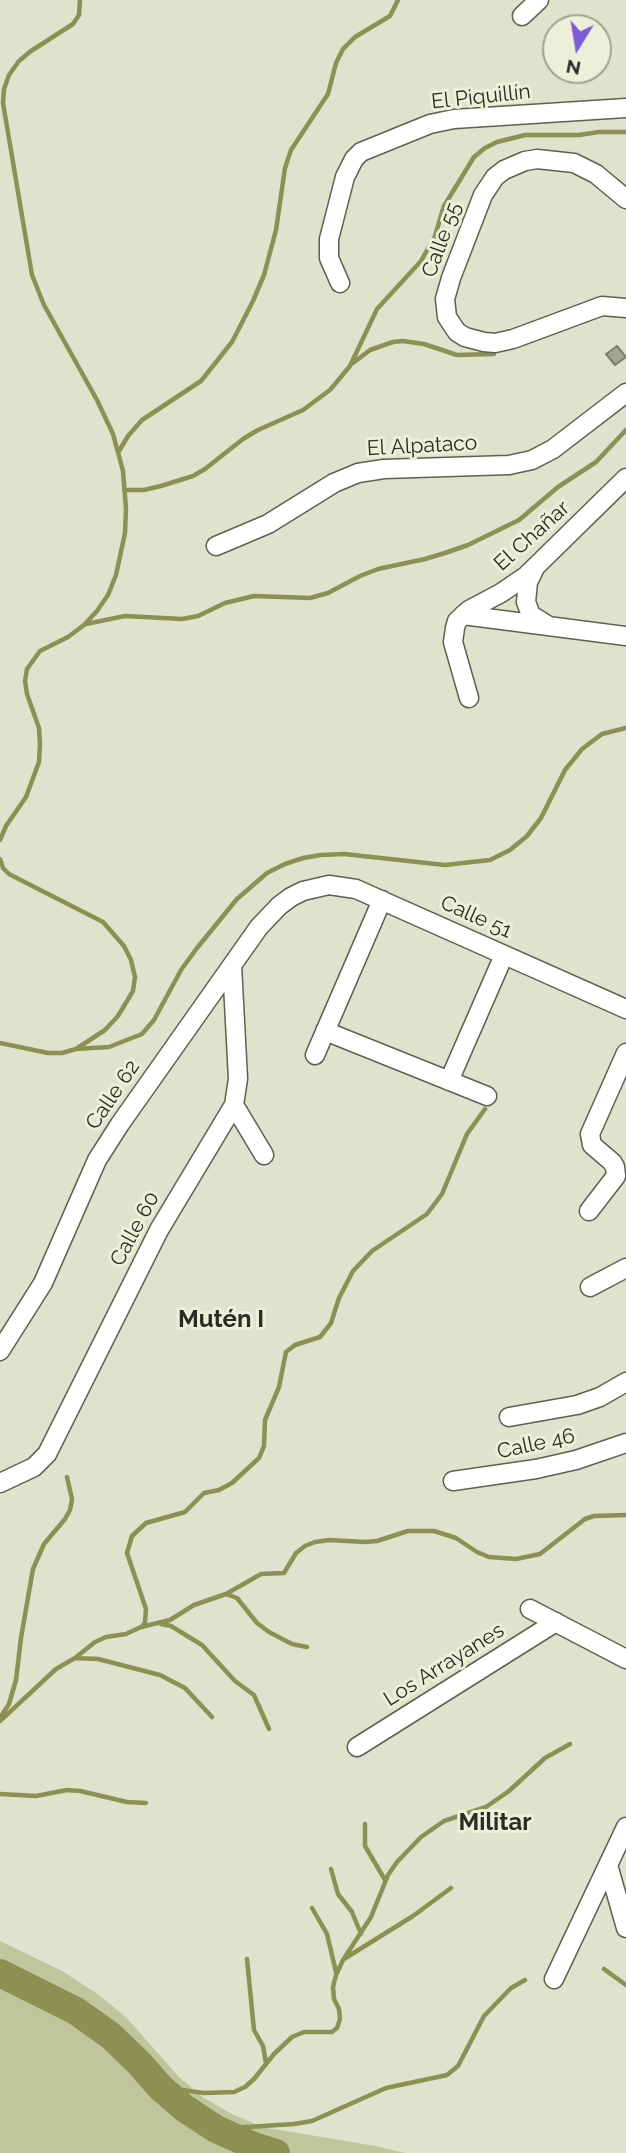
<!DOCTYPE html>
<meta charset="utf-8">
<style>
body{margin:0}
#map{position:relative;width:626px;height:2153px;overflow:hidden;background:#dfe2cc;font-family:Raleway,sans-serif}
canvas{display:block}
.north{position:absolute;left:542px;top:14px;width:70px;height:70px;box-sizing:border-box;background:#ecf0d9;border:2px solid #9fa291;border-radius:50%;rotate:191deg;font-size:19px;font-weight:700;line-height:28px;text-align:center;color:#2b2c24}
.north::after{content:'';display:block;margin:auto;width:24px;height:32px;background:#7e5ad4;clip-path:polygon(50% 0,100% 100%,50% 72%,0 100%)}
</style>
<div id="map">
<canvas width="626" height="2153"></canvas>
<div class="north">N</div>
</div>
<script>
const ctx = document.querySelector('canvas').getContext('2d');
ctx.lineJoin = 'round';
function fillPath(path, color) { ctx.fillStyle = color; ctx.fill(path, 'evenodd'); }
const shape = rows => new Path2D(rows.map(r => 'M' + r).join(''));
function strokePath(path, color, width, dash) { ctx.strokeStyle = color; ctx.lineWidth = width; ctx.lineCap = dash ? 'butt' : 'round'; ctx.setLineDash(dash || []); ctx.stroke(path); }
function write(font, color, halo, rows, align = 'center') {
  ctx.font = font + ' Raleway,sans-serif'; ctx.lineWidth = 6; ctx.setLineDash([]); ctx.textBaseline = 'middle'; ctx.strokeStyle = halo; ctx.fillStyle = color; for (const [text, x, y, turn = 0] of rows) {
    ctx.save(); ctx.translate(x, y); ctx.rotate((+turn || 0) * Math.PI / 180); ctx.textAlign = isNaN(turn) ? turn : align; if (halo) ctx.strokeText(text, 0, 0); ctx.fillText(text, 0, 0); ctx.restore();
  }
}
fillPath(shape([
 [0,1941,62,1971,96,1993,126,2017,178,2076,201,2096,232,2114,262,2127,375,2146,405,2153,0,2153]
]), '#c0c59b');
strokePath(shape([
 [353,363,370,350,393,342,403,341,424,344,457,355,494,354],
 [119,451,128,436,142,420,201,381,232,342,253,301,264,275,276,230,285,168,291,150,328,94,336,63,343,49,355,37,390,16,398,0],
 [124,490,144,490,161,486,193,476,205,469,243,439,258,430,303,410,330,390,350,366,377,309,421,261,435,236,444,206,474,157,485,148,497,142,525,135,579,135,599,132,626,132],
 [86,624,125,616,182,619,198,616,225,603,254,596,310,598,328,593,360,576,378,569,425,559,445,553,468,545,519,520,558,487,596,462,626,430],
 [0,840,6,826,26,797,39,762,40,744,39,728,27,694,25,681,27,669,40,651,68,637,84,625,97,611,108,595,116,575,125,533,126,509,123,471,113,434,97,400,44,305,32,275,3,103,4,89,9,75,19,61,31,51,73,24,79,15,80,0],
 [0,859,3,868,9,874,103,922,124,946,131,960,135,977,133,991,118,1016,105,1030,76,1049,62,1053,48,1053,0,1043],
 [76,1049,109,1047,142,1034,154,1020,181,970,197,948,237,899,267,873,285,864,303,858,321,855,344,854,445,865,490,860,510,850,527,836,541,818,565,770,582,749,602,734,626,728],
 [226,1594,237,1598,257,1623,269,1632,292,1644,307,1647],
 [161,1624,171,1626,202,1645,235,1681,254,1695,269,1729],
 [142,1627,145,1622,146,1609,127,1553,132,1536,146,1523,185,1512,204,1493,219,1490,232,1483,259,1458,264,1446,265,1420,279,1387,286,1352,295,1345,320,1337,331,1323,339,1298,353,1271,372,1251,427,1214,442,1194,467,1134,485,1109],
 [75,1658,98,1659,160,1675,185,1688,212,1717],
 [0,1718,9,1704,16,1680,21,1638,33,1569,44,1544,65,1519,70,1510,72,1499,67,1477],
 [0,1721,56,1669,75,1658,95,1642,106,1637,126,1634,141,1627,170,1620,194,1605,226,1594,261,1574,284,1573,296,1553,305,1546,315,1542,329,1540,365,1542,377,1541,408,1531,434,1531,456,1538,477,1552,489,1557,516,1559,540,1554,585,1519,594,1516,626,1515],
 [0,1794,36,1796,67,1790,80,1791,127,1802,146,1803],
 [365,1824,365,1846,385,1880],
 [331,1869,338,1894,352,1912,361,1934],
 [312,1908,327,1934,336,1972],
 [247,1959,254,2030,263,2046,266,2063],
 [344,1959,413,1916,451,1888],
 [604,1969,626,1985],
 [160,2087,204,2093,234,2092,245,2087,254,2079,274,2054,292,2037,304,2032,332,2032,337,2028,340,2019,339,2009,334,1999,333,1987,336,1975,343,1960,371,1917,388,1875,397,1862,421,1837,444,1821,486,1807,509,1791,545,1758,570,1744],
 [216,2129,294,2124,312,2121,386,2088,447,2075,458,2066,484,2016,511,1988,525,1980]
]), '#8b9152', 4.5);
strokePath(shape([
 [0,1973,76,2011,111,2036,139,2063,160,2087,184,2108,216,2129,254,2146,276,2153]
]), '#8b9152', 28);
const building = shape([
 [617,346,626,357,615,365,606,354,617,346]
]);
fillPath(building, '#a2a58f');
strokePath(building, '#7d806b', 2);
const street = shape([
 [522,16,539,0],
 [626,199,596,174,574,163,537,159,525,161,504,170,495,177,483,195,451,278,445,299,447,317,457,332,465,337,484,342,495,343,513,339,602,306,626,308],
 [340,283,329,258,329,239,345,177,354,159,361,152,430,124,454,119,626,108],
 [216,546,268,524,334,483,358,473,384,469,509,465,532,460,553,449,626,393],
 [534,570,528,582,526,602,531,615,547,625],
 [463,615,626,636],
 [469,698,453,642,455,628,457,621,469,610,501,593,526,576,626,478],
 [325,1031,487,1096],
 [315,1055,382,900],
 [449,1081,504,955],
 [234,1105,264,1155],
 [589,1211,616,1176,615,1167,612,1162,592,1145,590,1134,626,1053],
 [590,1287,626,1268],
 [0,1351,43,1283,97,1160,120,1124,259,927,279,906,291,897,303,891,329,885,356,889,626,1009],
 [509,1417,577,1405,600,1397,626,1382],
 [453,1481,536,1469,576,1460,626,1443],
 [0,1483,34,1467,47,1454,159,1230,234,1105,238,1079,232,965],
 [530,1609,626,1659],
 [357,1747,556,1622],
 [608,1865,626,1928],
 [554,1979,626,1827]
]);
strokePath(street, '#5e614d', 21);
strokePath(street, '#fff', 18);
write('21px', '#2b2c24', '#ecf0d9', [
 ["El Piquillín",481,97,-6],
 ["Calle 55",442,240,-70],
 ["El Alpataco",422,446,-3],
 ["El Chañar",532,536,-42],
 ["Calle 51",476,917,24],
 ["Calle 62",113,1095,-56],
 ["Calle 60",135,1229,-62],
 ["Calle 46",536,1444,-12],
 ["Los Arrayanes",444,1665,-32]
]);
write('bold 24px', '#2b2c24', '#ecf0d9', [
 ["Mutén I",221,1320],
 ["Militar",495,1823]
]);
</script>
